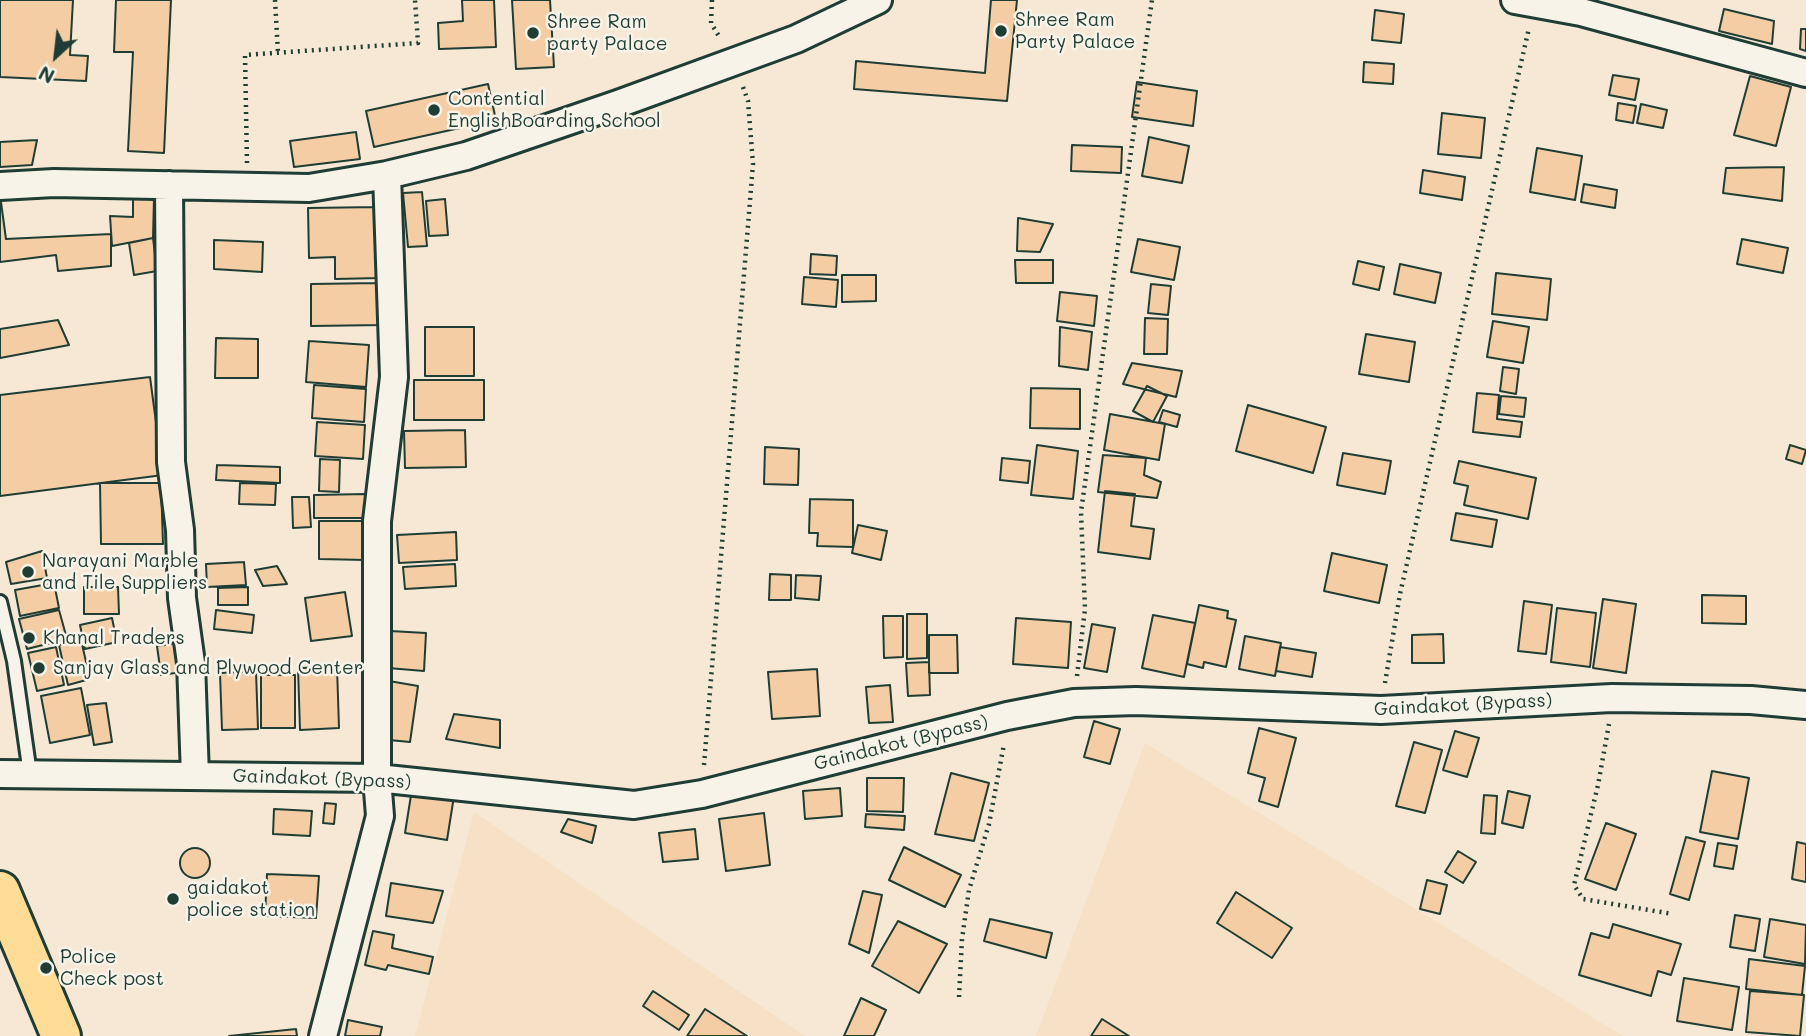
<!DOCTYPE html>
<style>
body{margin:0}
#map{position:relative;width:1806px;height:1036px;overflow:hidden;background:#f6e8d4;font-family:Mali,sans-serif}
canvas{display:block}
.north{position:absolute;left:21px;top:21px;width:70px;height:70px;-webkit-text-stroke:5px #f7f3e8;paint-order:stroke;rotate:207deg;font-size:19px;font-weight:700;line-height:28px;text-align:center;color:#1f3d34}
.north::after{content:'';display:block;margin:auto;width:24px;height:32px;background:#1f3d34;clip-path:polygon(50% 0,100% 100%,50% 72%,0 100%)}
</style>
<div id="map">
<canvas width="1806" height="1036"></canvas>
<div class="north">N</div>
</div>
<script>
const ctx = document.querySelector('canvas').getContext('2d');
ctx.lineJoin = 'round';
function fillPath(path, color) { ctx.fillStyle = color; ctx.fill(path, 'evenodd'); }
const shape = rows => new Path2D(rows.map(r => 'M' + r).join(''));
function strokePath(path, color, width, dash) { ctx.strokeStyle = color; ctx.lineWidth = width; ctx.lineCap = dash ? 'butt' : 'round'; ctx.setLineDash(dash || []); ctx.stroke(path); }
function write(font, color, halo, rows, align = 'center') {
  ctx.font = font + ' Mali,sans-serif'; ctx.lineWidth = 5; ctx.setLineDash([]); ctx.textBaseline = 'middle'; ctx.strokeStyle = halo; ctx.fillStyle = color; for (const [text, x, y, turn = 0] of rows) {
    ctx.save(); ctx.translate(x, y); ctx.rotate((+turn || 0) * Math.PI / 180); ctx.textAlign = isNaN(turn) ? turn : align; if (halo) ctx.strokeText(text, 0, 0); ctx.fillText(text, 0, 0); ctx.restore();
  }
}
fillPath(shape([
 [1145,743,1623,1036,1036,1036],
 [474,812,805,1036,415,1036]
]), '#f6e0c6');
const building = shape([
 [0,0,73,0,70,55,88,56,86,81,0,77,0,0],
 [116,0,171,0,164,153,128,151,133,52,114,52,116,0],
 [462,0,494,0,496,47,439,49,438,23,463,21,462,0],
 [512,0,550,0,554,67,516,69,512,0],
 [991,0,1017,0,1007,101,854,89,856,61,985,73,991,0],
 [1724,9,1774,21,1772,44,1719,31,1724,9],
 [1375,10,1404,14,1401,43,1372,40,1375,10],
 [1801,29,1806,29,1806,51,1800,49,1801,29],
 [1364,62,1394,64,1393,84,1363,82,1364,62],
 [1613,75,1639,79,1635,100,1609,95,1613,75],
 [1750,76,1791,87,1776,146,1734,135,1750,76],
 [1137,82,1197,91,1193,126,1132,117,1137,82],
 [488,84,496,120,374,147,366,111,488,84],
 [1618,103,1636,106,1633,123,1616,120,1618,103],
 [1641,104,1667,110,1663,128,1637,123,1641,104],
 [1442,113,1485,118,1481,158,1438,154,1442,113],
 [356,132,360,159,294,167,290,141,356,132],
 [1149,137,1189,146,1182,183,1142,176,1149,137],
 [37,140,32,165,0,167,0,142,37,140],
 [1072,145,1122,147,1121,173,1071,171,1072,145],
 [1537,148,1582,156,1575,200,1530,192,1537,148],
 [1784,167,1782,201,1723,193,1726,168,1784,167],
 [1423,170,1465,177,1462,200,1420,193,1423,170],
 [1584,184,1617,190,1615,208,1581,202,1584,184],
 [422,192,427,246,408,247,403,193,422,192],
 [0,195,6,239,111,234,111,266,58,271,56,255,0,262,0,195],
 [133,197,154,198,153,238,112,246,110,216,133,217,133,197],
 [445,199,448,235,429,236,426,201,445,199],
 [379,207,381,278,335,279,335,257,309,258,308,208,379,207],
 [1018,218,1053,224,1040,252,1017,251,1018,218],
 [153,238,157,271,134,275,129,243,153,238],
 [1138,239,1180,247,1174,280,1131,272,1138,239],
 [1742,239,1788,248,1783,273,1737,264,1742,239],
 [214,240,263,242,262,272,214,269,214,240],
 [811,254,837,256,836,275,810,274,811,254],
 [1015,260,1053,260,1053,283,1016,283,1015,260],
 [1358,261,1384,267,1379,290,1353,284,1358,261],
 [1400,264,1441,273,1435,303,1394,294,1400,264],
 [1496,273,1551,279,1547,320,1492,314,1496,273],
 [842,275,876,275,876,301,842,302,842,275],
 [804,277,838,280,836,307,802,304,804,277],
 [379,283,383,325,311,326,311,284,379,283],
 [1151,284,1171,286,1168,315,1148,313,1151,284],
 [1060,292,1097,296,1094,326,1057,321,1060,292],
 [1145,318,1168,319,1167,354,1144,354,1145,318],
 [58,320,69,345,0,358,0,329,58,320],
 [1493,321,1529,327,1523,363,1487,357,1493,321],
 [425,327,474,327,474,376,425,376,425,327],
 [1060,327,1092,332,1088,370,1059,366,1060,327],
 [1366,334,1415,342,1409,382,1359,374,1366,334],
 [216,338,258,339,258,378,215,378,216,338],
 [309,341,369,345,366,387,306,382,309,341],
 [1132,363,1182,371,1176,397,1123,384,1132,363],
 [1503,367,1519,369,1516,394,1500,391,1503,367],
 [150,377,163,475,0,496,0,395,150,377],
 [414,380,484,380,484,420,414,420,414,380],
 [314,385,366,389,364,422,312,418,314,385],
 [1147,386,1167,396,1153,422,1133,411,1147,386],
 [1031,388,1080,389,1080,429,1030,428,1031,388],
 [1477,393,1499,395,1497,419,1522,422,1520,437,1473,432,1477,393],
 [1501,396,1526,398,1524,417,1499,414,1501,396],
 [1248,405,1326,427,1313,473,1236,451,1248,405],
 [1163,410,1180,415,1177,427,1159,422,1163,410],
 [1110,414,1165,424,1159,460,1104,450,1110,414],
 [317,422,365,425,363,459,315,456,317,422],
 [465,430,466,467,405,468,404,431,465,430],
 [1037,445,1078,451,1073,499,1031,495,1037,445],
 [1790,445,1806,450,1802,464,1786,459,1790,445],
 [765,447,799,449,798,485,764,484,765,447],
 [1343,453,1391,461,1385,494,1337,485,1343,453],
 [1103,455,1146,458,1144,475,1161,482,1157,498,1098,492,1103,455],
 [1002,458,1030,461,1028,483,1000,480,1002,458],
 [320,459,340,460,339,492,319,491,320,459],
 [1459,461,1536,478,1528,519,1464,505,1468,486,1454,483,1459,461],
 [217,465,280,467,280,483,216,480,217,465],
 [100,483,161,483,163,544,101,544,100,483],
 [240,483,276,484,275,505,239,504,240,483],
 [1105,491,1135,494,1131,526,1154,529,1150,559,1098,552,1105,491],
 [366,494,366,518,314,518,314,495,366,494],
 [292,497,309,497,311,527,293,528,292,497],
 [810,499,853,500,853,547,817,546,818,533,809,533,810,499],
 [1456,513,1497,520,1492,547,1451,540,1456,513],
 [319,521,366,521,366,560,319,559,319,521],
 [858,525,887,531,881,560,852,553,858,525],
 [456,532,457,560,399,563,397,535,456,532],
 [42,551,47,578,11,584,6,562,42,551],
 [1332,553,1387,565,1379,603,1324,591,1332,553],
 [244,562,246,585,207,587,206,564,244,562],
 [455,564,456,586,405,589,403,567,455,564],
 [277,566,287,584,263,586,255,570,277,566],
 [770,574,791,575,791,600,769,600,770,574],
 [796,575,821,576,819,600,795,598,796,575],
 [54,583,59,608,20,616,15,590,54,583],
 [84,587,118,587,119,614,84,614,84,587],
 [248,587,248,605,218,605,218,588,248,587],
 [345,592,352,636,311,641,305,598,345,592],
 [1702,595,1746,596,1746,624,1702,623,1702,595],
 [1603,599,1636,604,1626,673,1593,668,1603,599],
 [1524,601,1552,605,1546,654,1518,651,1524,601],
 [1199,605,1228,611,1227,618,1236,620,1226,667,1204,662,1203,668,1187,664,1199,605],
 [1557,608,1596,613,1590,667,1551,662,1557,608],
 [59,610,67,639,27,649,19,619,59,610],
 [216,610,254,615,252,633,214,629,216,610],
 [907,614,927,614,927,658,907,659,907,614],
 [1153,615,1195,623,1184,677,1142,668,1153,615],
 [883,616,903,616,903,657,884,658,883,616],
 [112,618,117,642,85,649,80,625,112,618],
 [1016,618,1071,622,1068,668,1013,664,1016,618],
 [1092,624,1115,628,1107,672,1084,668,1092,624],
 [390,631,426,633,424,671,388,668,390,631],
 [1443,634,1444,663,1412,663,1412,635,1443,634],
 [929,635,957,635,958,673,929,673,929,635],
 [1245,636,1281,643,1275,676,1239,669,1245,636],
 [81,640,90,679,68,685,59,645,81,640],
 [178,643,182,672,161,675,157,646,178,643],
 [56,647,64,685,37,691,28,653,56,647],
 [1280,647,1316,653,1312,677,1276,671,1280,647],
 [929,662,930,695,908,696,906,663,929,662],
 [337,667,339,728,300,730,298,668,337,667],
 [817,669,820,716,772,719,768,672,817,669],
 [256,671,258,729,222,730,220,673,256,671],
 [261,675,295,675,295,728,261,728,261,675],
 [389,681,418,686,410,742,389,740,389,681],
 [890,685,893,722,869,723,866,687,890,685],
 [81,688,90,735,50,743,41,696,81,688],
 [106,703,112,742,94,745,87,705,106,703],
 [454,714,500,720,500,748,446,739,454,714],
 [1094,721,1120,729,1110,764,1084,757,1094,721],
 [1259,728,1296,738,1278,807,1259,801,1265,778,1248,773,1259,728],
 [1455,731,1479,738,1467,777,1443,770,1455,731],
 [1414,742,1442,750,1425,813,1396,806,1414,742],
 [1712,771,1749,778,1738,839,1700,832,1712,771],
 [951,773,989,783,974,841,935,834,951,773],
 [867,778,904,778,903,812,867,811,867,778],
 [840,788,842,816,805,819,803,791,840,788],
 [412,789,454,796,447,840,405,833,412,789],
 [1508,791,1530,796,1523,828,1502,823,1508,791],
 [1484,795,1497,796,1495,834,1481,833,1484,795],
 [325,803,336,804,334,824,323,823,325,803],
 [274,809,312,811,310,836,273,834,274,809],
 [764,813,770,865,726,871,719,819,764,813],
 [866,814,905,816,904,830,865,827,866,814],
 [568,819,596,826,592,843,561,832,568,819],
 [1606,823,1636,834,1616,890,1585,879,1606,823],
 [695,829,698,859,663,862,659,833,695,829],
 [1686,837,1705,842,1689,900,1670,894,1686,837],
 [1797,842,1806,844,1806,882,1792,879,1797,842],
 [1718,843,1737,846,1733,869,1714,866,1718,843],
 [904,847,961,875,945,907,889,880,904,847],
 '180 863a15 15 0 1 1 30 0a15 15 0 1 1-30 0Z',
 [1458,851,1476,862,1463,883,1445,872,1458,851],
 [267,874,319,876,316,918,265,916,267,874],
 [1427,880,1447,885,1440,914,1420,909,1427,880],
 [391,883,443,891,433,923,386,916,391,883],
 [863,891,882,895,869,953,849,944,863,891],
 [1236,892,1292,928,1272,958,1217,923,1236,892],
 [1735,915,1760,919,1755,951,1730,947,1735,915],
 [990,919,1052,933,1046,958,984,941,990,919],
 [1770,919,1806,925,1805,964,1764,957,1770,919],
 [898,921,947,944,919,993,872,966,898,921],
 [1613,924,1681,944,1671,975,1658,971,1651,996,1579,975,1591,933,1609,938,1613,924],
 [373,931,394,935,392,948,433,957,429,974,388,965,386,970,365,965,373,931],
 [1749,959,1805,966,1802,995,1746,989,1749,959],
 [1684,978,1739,987,1732,1030,1677,1021,1684,978],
 [653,991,689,1015,679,1030,643,1006,653,991],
 [1750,991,1804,995,1800,1036,1746,1032,1750,991],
 [861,998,886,1010,874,1036,844,1036,861,998],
 [705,1009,747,1036,687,1036,705,1009],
 [1102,1019,1129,1036,1091,1036,1102,1019],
 [348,1020,382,1027,380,1036,345,1036,348,1020],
 [296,1029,297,1036,229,1036,296,1029]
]);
fillPath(building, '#f5cda4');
strokePath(building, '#1f3d34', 2);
const lane = shape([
 [0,602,14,661,30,774]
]);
const street = shape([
 [1515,0,1581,12,1806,73],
 [169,185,171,462,180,530,182,598,191,663,195,776],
 [0,186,54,183,309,188,387,175,466,156,618,104,796,39,878,0],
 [0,774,377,778,634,805,702,794,1007,716,1074,703,1136,701,1381,710,1612,698,1751,700,1806,705],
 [323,1036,380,816,377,778,377,521,394,377,387,175]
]);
const highway = shape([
 [0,891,61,1036]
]);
strokePath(lane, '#1f3d34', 18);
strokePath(street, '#1f3d34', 32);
strokePath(highway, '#1f3d34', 44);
strokePath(shape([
 [275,0,278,53],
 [712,0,711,23,720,38],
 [247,163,245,55,418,43,415,0],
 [1077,676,1085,609,1081,512,1152,0],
 [1385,683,1400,594,1529,28],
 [1609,724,1598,785,1574,885,1583,899,1673,914],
 [704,765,753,164,748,101,743,87],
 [959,997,962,939,969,890,989,824,1004,744]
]), '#1f3d34', 4.5, [2, 5]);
strokePath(lane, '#f7f3e8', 12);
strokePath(street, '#f7f3e8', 26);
strokePath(highway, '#ffdd96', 38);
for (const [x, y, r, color] of [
 [1001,31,7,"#1f3d34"],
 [533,33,7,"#1f3d34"],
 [434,110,7,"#1f3d34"],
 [28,572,7,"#1f3d34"],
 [29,638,7,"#1f3d34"],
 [39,668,7,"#1f3d34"],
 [173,899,7,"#1f3d34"],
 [46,968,7,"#1f3d34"]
]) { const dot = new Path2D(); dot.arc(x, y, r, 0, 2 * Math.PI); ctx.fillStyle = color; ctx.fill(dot); strokePath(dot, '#f7f3e8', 2.5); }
write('19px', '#1f3d34', '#f7f3e8', [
 ["Shree Ram",1015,20],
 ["Party Palace",1015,42],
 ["Shree Ram",547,22],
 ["party Palace",547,44],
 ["Contential",448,99],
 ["EnglishBoarding School",448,121],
 ["Narayani Marble",42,561],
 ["and Tile Suppliers",42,583],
 ["Khanal Traders",43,638],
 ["Sanjay Glass and Plywood Center",53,668],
 ["gaidakot",187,888],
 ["police station",187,910],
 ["Police",60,957],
 ["Check post",60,979]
], 'left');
write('19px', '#1f3d34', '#f7f3e8', [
 ["Gaindakot (Bypass)",1463,705,-3],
 ["Gaindakot (Bypass)",901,743,-14],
 ["Gaindakot (Bypass)",322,779,2]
]);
</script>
